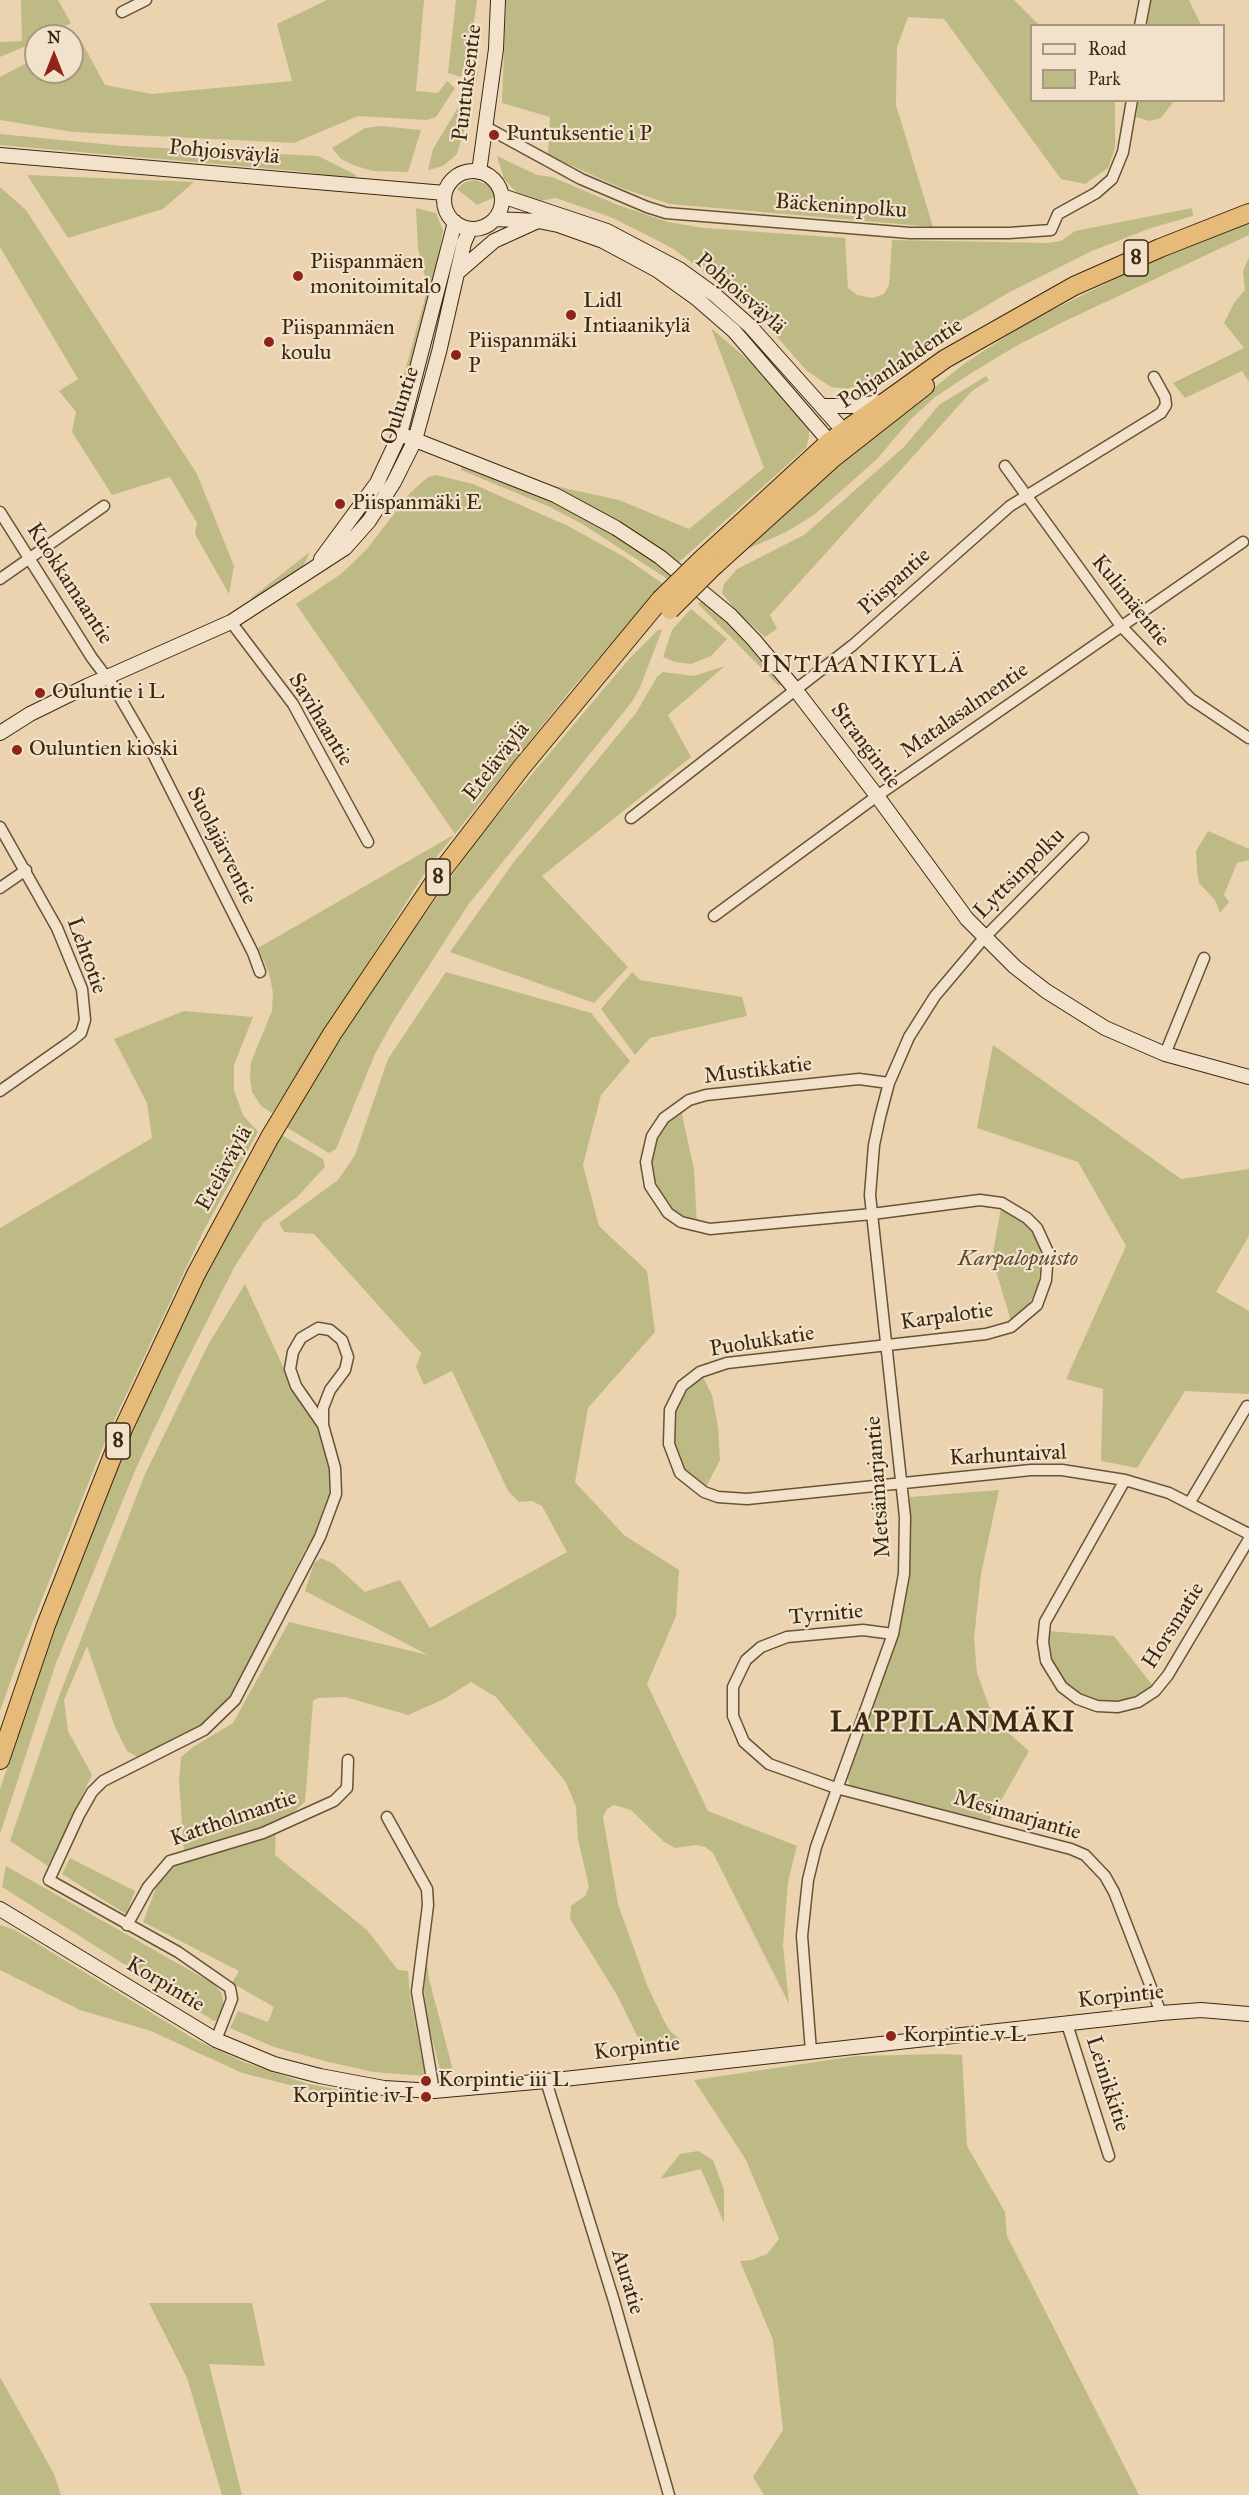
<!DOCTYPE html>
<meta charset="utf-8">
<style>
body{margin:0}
#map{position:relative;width:1249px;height:2495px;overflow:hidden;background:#ebd3b0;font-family:"IM FELL Great Primer",serif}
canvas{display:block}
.legend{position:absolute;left:1030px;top:24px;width:195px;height:78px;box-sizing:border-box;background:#f2e2cc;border:2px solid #a99880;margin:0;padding:8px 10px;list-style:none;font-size:18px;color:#3b280f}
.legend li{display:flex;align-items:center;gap:12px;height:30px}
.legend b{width:30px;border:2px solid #a99880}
.north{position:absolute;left:24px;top:24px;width:60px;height:60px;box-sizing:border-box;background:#f2e2cc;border:2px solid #a99880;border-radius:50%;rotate:0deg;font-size:16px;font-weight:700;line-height:24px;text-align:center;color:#3b280f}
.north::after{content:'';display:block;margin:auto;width:21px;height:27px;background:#8f2418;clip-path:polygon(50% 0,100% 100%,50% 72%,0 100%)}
</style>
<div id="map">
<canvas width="1249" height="2495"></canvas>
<ul class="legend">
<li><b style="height:8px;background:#f2e2cc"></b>Road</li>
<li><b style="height:16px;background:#beba86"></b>Park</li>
</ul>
<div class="north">N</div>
</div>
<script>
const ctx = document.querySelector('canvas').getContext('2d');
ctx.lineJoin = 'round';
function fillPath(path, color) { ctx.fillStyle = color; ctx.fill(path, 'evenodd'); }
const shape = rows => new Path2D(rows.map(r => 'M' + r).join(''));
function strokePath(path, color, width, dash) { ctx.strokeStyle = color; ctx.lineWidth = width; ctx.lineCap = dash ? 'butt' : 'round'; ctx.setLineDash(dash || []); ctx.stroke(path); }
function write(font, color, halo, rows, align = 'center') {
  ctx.font = font + ' "IM FELL Great Primer",serif'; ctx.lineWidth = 4.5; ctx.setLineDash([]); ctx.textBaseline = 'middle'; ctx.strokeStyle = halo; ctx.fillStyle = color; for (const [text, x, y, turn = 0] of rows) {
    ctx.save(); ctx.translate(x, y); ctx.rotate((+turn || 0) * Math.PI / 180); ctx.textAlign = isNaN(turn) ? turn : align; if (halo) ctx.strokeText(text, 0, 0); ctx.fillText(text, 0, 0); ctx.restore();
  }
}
fillPath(shape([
 [21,0,58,0,71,23,46,36,36,36,36,42,0,57,0,42,22,41],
 [327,0,424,0,416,91,438,93,447,81,455,88,436,117,427,120,358,116,294,143,73,132,0,120,0,77,36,58,36,72,72,72,72,40,79,37,105,85,152,94,292,81,277,24],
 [456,0,477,0,471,45,461,77,448,73],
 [506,0,1014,0,1039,25,1032,26,1032,100,1115,101,1115,148,1108,168,1085,184,1061,179,944,19,908,17,897,47,896,105,933,227,670,204,621,188,548,155,550,117,502,103],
 [1151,0,1189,0,1201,25,1147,25],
 [475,71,478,72,472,104,457,154,443,166,428,170,433,149,465,96],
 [1138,101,1138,100,1174,101,1161,118,1149,121,1136,117],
 [381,126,421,130,408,172,373,171,356,166,341,159,332,148,365,128],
 [0,134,123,146,318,156,356,175,354,179,296,171,0,145],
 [497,156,537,175,552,177,618,205,668,222,704,228,845,238,848,288,857,295,873,298,884,294,889,285,892,240,1047,243,1061,241,1075,231,1192,208,1193,216,1151,228,1092,251,1008,293,957,323,871,382,847,389,831,387,807,371,748,304,672,248,613,218,556,198,540,201,520,196,504,179],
 [27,175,194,182,163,209,68,238],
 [475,180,489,185,495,197,477,205,457,189,465,182],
 [0,187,26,210,197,474,234,566,229,594,195,534,197,523,170,477,112,495,72,432,76,412,59,391,78,379,0,247],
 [416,208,436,213,443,230,429,308,405,396,399,393,428,287,418,249],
 [1249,222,1249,235,1067,320,1016,346,968,375,934,398,911,419,877,459,814,515,786,532,748,549,742,547,780,518,855,451,964,364,1026,323,1166,254],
 [1249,257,1249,382,1242,371,1185,398,1173,383,1244,348,1224,323,1234,303,1245,290,1243,271],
 [711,328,748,360,809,428,809,437,806,448,678,563,629,527,555,486,619,500,689,529,764,468],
 [986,376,989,380,972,391,770,615,777,629,765,637,738,613,722,593,724,584,737,569,804,535,904,447,939,405],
 [462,465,503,480,585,517,624,540,673,575,669,580,582,524,550,507,461,470],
 [436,475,473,484,568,526,626,558,663,584,570,691,430,865,272,1113,261,1106,252,1092,250,1078,251,1062,272,1011,273,993,269,973,258,948,455,834,296,604,341,574,367,549,410,493,428,477],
 [310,552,303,566,252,600,251,598],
 [702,599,730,625,781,684,779,686,698,604],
 [691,609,727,639,711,656,691,664,675,662,663,657,672,630],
 [658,630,662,630,639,690,631,703,468,905,392,1023,375,1054,336,1149,329,1153,286,1127,366,998,480,836,628,660],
 [725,666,668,715,691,757,542,876,628,967,594,1003,450,952,513,863,636,713,657,677,663,672,694,676],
 [1208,831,1249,849,1249,860,1237,863,1224,895,1229,902,1220,913,1215,900,1199,883,1197,870,1196,851],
 [446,972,591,1013,630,1061,601,1095,583,1165,599,1226,647,1271,655,1332,588,1408,575,1482,624,1535,679,1570,676,1616,647,1684,708,1811,797,1846,788,1882,783,1945,789,2004,713,1853,705,1847,697,1845,675,1848,664,1842,631,1810,614,1805,607,1809,603,1817,618,1904,647,1985,663,2019,670,2031,683,2042,643,2048,617,1995,570,1919,571,1906,585,1896,589,1887,578,1839,576,1806,565,1781,496,1697,471,1682,444,1699,408,1715,345,1697,318,1698,313,1701,305,1802,276,1827,275,1855,367,1930,398,1970,408,1971,410,1996,425,2076,373,2072,329,2062,274,2047,230,2028,238,2011,268,2022,274,2007,232,1983,239,1971,143,1922,161,1875,184,1851,179,1781,181,1757,193,1747,233,1723,289,1622,428,1655,305,1591,314,1563,321,1558,334,1564,365,1592,400,1580,430,1628,567,1552,542,1506,532,1501,519,1502,508,1491,452,1371,424,1385,416,1367,421,1353,314,1234,284,1232,279,1223,338,1180,355,1155,388,1059],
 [632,972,640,980,742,997,747,1016,650,1038,635,1055,601,1009],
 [184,1011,253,1017,234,1065,234,1090,243,1115,258,1132,204,1230,110,1429,22,1649,0,1711,0,1228,152,1138,147,1103,114,1039],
 [993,1045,1181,1179,1249,1169,1249,1236,1216,1292,1249,1311,1249,1394,1185,1391,1137,1468,1101,1461,1103,1389,1066,1379,1126,1246,1078,1162,977,1128],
 [681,1110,694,1169,697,1225,670,1209,655,1188,650,1162,654,1139,664,1123],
 [281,1135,323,1159,325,1167,297,1197,263,1223,235,1266,181,1372,137,1466,56,1663,0,1834,0,1789,72,1579,162,1363,215,1256],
 [1001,1208,1018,1218,1032,1232,1039,1243,1042,1259,1037,1291,1024,1311,1011,1321,992,1258],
 [245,1284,286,1373,319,1429,331,1472,332,1490,324,1521,305,1550,234,1691,213,1715,195,1730,138,1757,127,1751,115,1727,87,1646,64,1700,68,1731,92,1775,48,1866,10,1841,59,1696,145,1474,208,1345],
 [702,1375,712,1395,718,1427,720,1460,706,1487,682,1467,673,1442,675,1412,680,1399],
 [999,1490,981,1574,974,1638,977,1673,989,1706,1001,1726,1029,1751,989,1822,850,1786,847,1777,898,1632,909,1579,910,1497],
 [1048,1631,1114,1636,1153,1686,1138,1697,1118,1702,1093,1700,1080,1695,1058,1674,1050,1657],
 [70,1858,135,1891,126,1914,62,1874],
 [6,1866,214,1984,222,1994,224,2008,220,2019,214,2021,2,1887],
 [0,1925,15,1930,196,2040,244,2062,308,2084,358,2093,357,2102,242,2073,151,2031,80,2010,0,1970],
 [427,1961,429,1979,453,2070,441,2073,429,2027,424,1990],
 [943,2054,962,2055,967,2146,1005,2212,1007,2236,1139,2495,764,2495,753,2477,783,2430,773,2340,740,2261,752,2260,767,2254,779,2239,746,2160,694,2080,857,2056],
 [698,2151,713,2160,724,2190,724,2223,701,2169,660,2179,680,2154],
 [149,2303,252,2303,265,2366,209,2364,242,2495,222,2495,187,2378],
 [0,2377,54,2474,61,2495,0,2495]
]), '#beba86');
const street = shape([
 [122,12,146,0],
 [1140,26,1145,0],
 [484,126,581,179,647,207,666,213,910,233,1009,233,1051,230,1058,214,1096,193,1112,179,1123,152,1132,100],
 [1005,466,1121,626,1191,699,1249,738],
 [0,512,92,658,114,687,154,756,253,953,260,972],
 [0,579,104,506],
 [231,622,293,704,368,842],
 [631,818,853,645,1010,506,1161,413,1166,405,1165,397,1154,377],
 [0,827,57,928,82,989,85,1020,81,1033,71,1041,0,1091],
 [0,888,26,870],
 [714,916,877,796,1243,542],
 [1165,1054,1204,958],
 [889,1083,859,1079,706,1095,689,1100,664,1118,652,1136,646,1162,650,1186,668,1213,681,1222,710,1229,872,1214,980,1200,1002,1203,1027,1218,1037,1228,1048,1252,1046,1280,1037,1305,1011,1327,986,1334,727,1363,700,1372,682,1386,670,1410,669,1444,680,1473,704,1492,718,1497,747,1499,1031,1470,1062,1470,1125,1480,1169,1493,1249,1534],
 [1125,1480,1045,1622,1043,1642,1046,1661,1062,1687,1078,1699,1097,1706,1118,1707,1138,1702,1155,1691,1168,1675,1249,1539],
 [1190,1502,1247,1406],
 [893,1634,863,1630,787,1637,761,1647,746,1660,733,1687,733,1716,744,1742,769,1764,836,1788,1071,1849,1085,1855,1105,1876,1114,1892,1161,2013],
 [387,1817,427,1889,428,1905,417,1992,434,2091],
 [127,1925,148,1887,170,1861,263,1833,334,1801,347,1788,348,1760],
 [1067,2024,1109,2156],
 [216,2040,232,1999,230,1988,178,1952,49,1880,79,1815,92,1792,103,1781,204,1730,235,1700,320,1537,336,1494,335,1468,323,1425,296,1386,290,1369,293,1352,301,1338,318,1328,330,1330,342,1340,348,1357,345,1370,330,1390,323,1408,323,1425],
 [811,2051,802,1936,808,1880,816,1847,893,1634,904,1574,905,1517,870,1195,874,1145,880,1117,889,1083,909,1037,935,996,984,938,1083,838],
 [546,2081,614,2301,669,2495]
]);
const secondary = shape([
 [0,155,445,193],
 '444 200a29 29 0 1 1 58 0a29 29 0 1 1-58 0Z',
 [479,172,496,49,498,0],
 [502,196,607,231,679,269,715,295,750,326,850,438],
 [495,219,538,221,558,225,603,241,657,270,696,298,734,331,834,447],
 [457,273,494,241,538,221],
 [822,406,853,406,881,402],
 [400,434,555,495,616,528,660,557,731,616,754,640,795,689,877,796,967,919,1015,967,1046,991,1105,1028,1165,1054,1249,1077],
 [321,559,377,483,400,434,455,222],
 [0,733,30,714,87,686,231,622,345,548,369,521,394,482,415,440,439,352,464,243,470,229],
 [0,1909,216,2040,274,2064,320,2076,384,2088,434,2091,546,2081,1161,2013,1201,2010,1249,2014]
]);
const highway = shape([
 [704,557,829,442,945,359,1074,286,1160,248,1249,213],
 [714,566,832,459,925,386],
 [0,1760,46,1625,124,1427,196,1274,270,1137,332,1034,441,872,521,768,660,600]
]);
strokePath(street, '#675337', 13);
strokePath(secondary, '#3b280f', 16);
strokePath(highway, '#3b280f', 20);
strokePath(street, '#f2e2cc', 10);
strokePath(secondary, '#f2e2cc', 14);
strokePath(highway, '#e6ba78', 18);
const highwayBridge = shape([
 [660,600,704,557],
 [670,610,714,566]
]);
strokePath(highwayBridge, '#3b280f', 20, []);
strokePath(highwayBridge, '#e6ba78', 18);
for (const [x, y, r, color] of [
 [494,135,6,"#8f2418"],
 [298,276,6,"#8f2418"],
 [571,315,6,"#8f2418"],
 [269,342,6,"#8f2418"],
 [456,355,6,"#8f2418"],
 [340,504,6,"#8f2418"],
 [40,693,6,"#8f2418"],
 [17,750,6,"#8f2418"],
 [891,2036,6,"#8f2418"],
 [426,2081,6,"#8f2418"],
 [426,2097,6,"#8f2418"]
]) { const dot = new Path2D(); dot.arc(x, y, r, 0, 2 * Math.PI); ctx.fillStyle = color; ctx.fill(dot); strokePath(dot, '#f2e2cc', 2); }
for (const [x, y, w] of [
 [1136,258,24],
 [438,877,24],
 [118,1441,24]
]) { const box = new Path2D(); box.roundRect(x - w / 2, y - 18, w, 36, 4.5); ctx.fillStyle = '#f2e2cc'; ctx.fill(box); strokePath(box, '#3b280f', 1.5); }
write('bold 21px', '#3b280f', null, [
 ["8",1136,258],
 ["8",438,877],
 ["8",118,1441]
]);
write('22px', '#3b280f', '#f2e2cc', [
 ["Puntuksentie",468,83,-83],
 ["Pohjoisväylä",224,153,5],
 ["Bäckeninpolku",841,207,4],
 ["Pohjoisväylä",740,294,41],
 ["Pohjanlahdentie",901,364,-34],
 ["Ouluntie",401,406,-72],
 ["Piispantie",895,582,-42],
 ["Kuokkamaantie",69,584,57],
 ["Kulimäentie",1130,601,51],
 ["Matalasalmentie",965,711,-35],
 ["Savihaantie",320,720,59],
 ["Strangintie",865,746,53],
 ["Eteläväylä",497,762,-52],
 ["Suolajärventie",221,846,63],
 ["Lyttsinpolku",1020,874,-45],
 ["Lehtotie",86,956,70],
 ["Mustikkatie",758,1071,-7],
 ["Eteläväylä",225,1169,-61],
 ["Karpalotie",947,1317,-8],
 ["Puolukkatie",762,1342,-9],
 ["Karhuntaival",1008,1456,-3],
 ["Metsämarjantie",879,1487,-94],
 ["Tyrnitie",826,1615,-5],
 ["Horsmatie",1174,1626,-58],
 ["Mesimarjantie",1017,1816,16],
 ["Kattholmantie",234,1819,-19],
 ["Korpintie",165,1985,31],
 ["Korpintie",1121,1997,-6],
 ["Korpintie",637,2049,-6],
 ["Leinikkitie",1107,2084,72],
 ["Auratie",627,2282,73]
]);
write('22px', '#3b280f', '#f2e2cc', [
 ["Puntuksentie i P",506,135],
 ["Piispanmäen",310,263],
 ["monitoimitalo",310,288],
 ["Lidl",583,302],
 ["Intiaanikylä",583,327],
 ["Piispanmäen",281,329],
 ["koulu",281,354],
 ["Piispanmäki",468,342],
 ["P",468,367],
 ["Piispanmäki E",352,504],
 ["Ouluntie i L",52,693],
 ["Ouluntien kioski",29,750],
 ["Korpintie v L",903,2036],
 ["Korpintie iii L",438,2081],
 ["Korpintie iv I",414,2097,"right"]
], 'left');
write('italic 22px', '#5c4c2d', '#f2e2cc', [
 ["Karpalopuisto",1018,1260]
]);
ctx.letterSpacing = '1.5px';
write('24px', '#3b280f', '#f2e2cc', [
 ["INTIAANIKYLÄ",863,666]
]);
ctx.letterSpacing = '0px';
ctx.letterSpacing = '1.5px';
write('bold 28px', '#3b280f', '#f2e2cc', [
 ["LAPPILANMÄKI",953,1724]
]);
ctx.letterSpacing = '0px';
</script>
